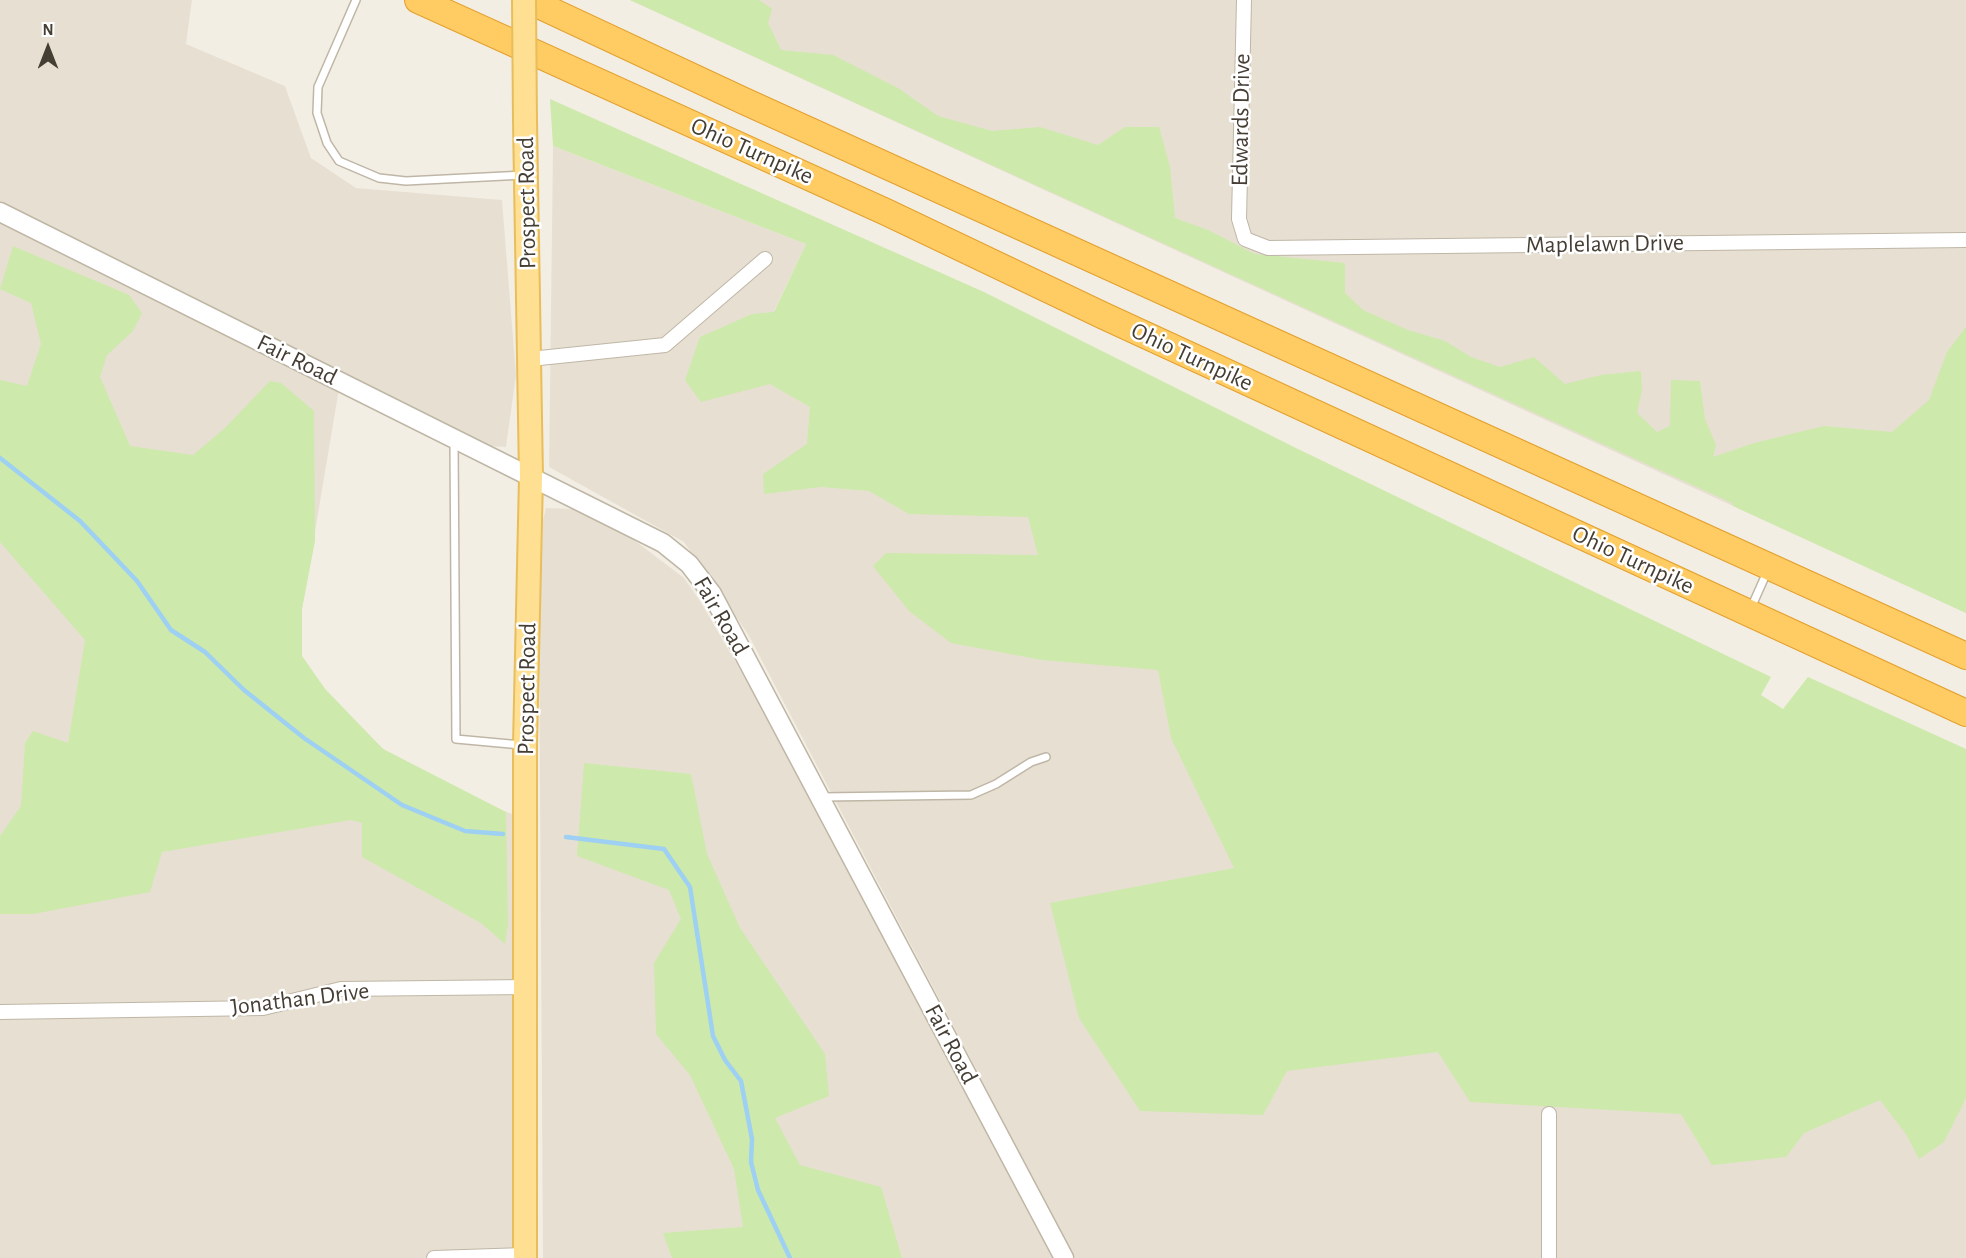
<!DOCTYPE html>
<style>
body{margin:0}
#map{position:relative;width:1966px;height:1258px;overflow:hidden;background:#f3eee4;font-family:"Alegreya Sans",sans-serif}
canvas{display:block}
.north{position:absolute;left:18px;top:18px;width:60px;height:60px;-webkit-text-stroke:4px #fff;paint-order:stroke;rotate:0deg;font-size:16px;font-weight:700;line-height:24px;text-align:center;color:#453e34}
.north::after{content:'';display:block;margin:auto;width:21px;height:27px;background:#453e34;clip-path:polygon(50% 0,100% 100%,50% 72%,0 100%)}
</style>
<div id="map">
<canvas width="1966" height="1258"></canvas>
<div class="north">N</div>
</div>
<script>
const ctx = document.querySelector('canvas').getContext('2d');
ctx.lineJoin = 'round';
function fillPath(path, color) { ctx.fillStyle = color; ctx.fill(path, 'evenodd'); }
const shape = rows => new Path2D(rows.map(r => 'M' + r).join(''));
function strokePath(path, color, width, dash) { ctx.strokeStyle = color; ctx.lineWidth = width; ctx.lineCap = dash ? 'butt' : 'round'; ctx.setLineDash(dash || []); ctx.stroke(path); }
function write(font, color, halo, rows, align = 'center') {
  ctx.font = font + ' "Alegreya Sans",sans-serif'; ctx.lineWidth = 5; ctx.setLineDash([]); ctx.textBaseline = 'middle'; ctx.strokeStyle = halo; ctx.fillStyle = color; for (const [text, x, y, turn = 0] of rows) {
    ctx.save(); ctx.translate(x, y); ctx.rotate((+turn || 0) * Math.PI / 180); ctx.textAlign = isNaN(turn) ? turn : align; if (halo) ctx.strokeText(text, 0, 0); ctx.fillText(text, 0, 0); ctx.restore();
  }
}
fillPath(shape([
 [0,0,192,0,186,44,285,86,311,158,356,188,502,200,516,375,506,447,485,446,0,203],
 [630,0,1966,0,1966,613,944,144],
 [553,146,806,244,774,311,1966,867,1966,1258,1075,1258,748,634,684,542,549,467],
 [0,220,339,389,302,609,302,656,325,689,383,749,496,808,518,816,518,1258,0,1258],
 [546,508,575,509,617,527,684,578,700,601,766,714,1054,1258,543,1258,539,628,541,529]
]), '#e7e0d2');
fillPath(shape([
 [630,0,759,0,772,9,768,23,781,50,833,55,898,88,938,116,992,131,1040,127,1098,145,1125,127,1159,127,1170,167,1175,218,1208,230,1255,254,1345,263,1345,293,1363,310,1408,330,1445,341,1471,357,1500,367,1534,357,1565,384,1601,375,1641,371,1642,390,1637,413,1657,432,1670,426,1671,380,1700,381,1705,419,1716,445,1713,457,1754,443,1824,426,1892,432,1929,400,1947,352,1966,327,1966,613,1733,506,1732,503],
 [550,99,984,292,1298,449,1771,677,1761,695,1783,709,1808,677,1966,749,1966,1098,1944,1142,1919,1159,1906,1134,1880,1100,1804,1133,1786,1157,1712,1165,1681,1114,1470,1102,1438,1052,1287,1071,1263,1115,1140,1111,1079,1018,1050,903,1234,868,1171,738,1158,670,1042,660,951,643,909,611,873,566,886,553,1038,555,1028,517,909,514,869,491,821,487,764,494,763,474,807,444,810,407,770,384,701,402,685,380,700,337,752,314,774,312,806,244,553,146],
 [13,246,129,295,142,313,133,331,107,355,100,377,130,446,193,455,225,428,270,381,281,383,314,411,315,541,302,609,302,656,325,689,383,749,506,812,508,925,505,944,481,923,362,857,362,823,351,820,162,852,150,892,33,914,0,914,0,836,21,806,25,743,33,731,68,743,85,640,0,542,0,380,27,386,41,344,31,303,0,289],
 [584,763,691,774,707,854,740,928,825,1054,829,1096,775,1118,800,1165,881,1187,902,1258,672,1258,663,1233,743,1227,734,1169,690,1075,656,1034,654,963,681,919,669,890,577,856]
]), '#cde9ab');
strokePath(shape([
 [0,458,80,521,137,581,171,630,205,652,244,690,304,738,402,805,465,831,503,834],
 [566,837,664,849,690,887,713,1036,725,1060,741,1081,752,1139,751,1162,758,1190,790,1258]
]), '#9dd0f3', 4.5);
const service = shape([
 [356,0,318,87,317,113,327,143,339,161,379,178,406,181,524,175],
 [454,441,456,739,521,745],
 [1751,608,1767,572],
 [822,797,971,795,996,784,1031,762,1046,757]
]);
const minor = shape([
 [1244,0,1239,219,1245,239,1268,248,1966,240],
 [530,359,665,345,765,259],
 [0,1012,263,1008,341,989,527,987],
 [1549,1114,1549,1258],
 [434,1258,525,1255]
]);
const tertiary = shape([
 [0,212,663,543,689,564,712,594,1064,1258]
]);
const primary = shape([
 [525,121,531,477,525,745,525,1258]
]);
const motorway = shape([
 [418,0,886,212,1104,316,1966,713],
 [528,0,744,101,1966,656]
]);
strokePath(service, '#bfb6a6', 10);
strokePath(minor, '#bfb6a6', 16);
strokePath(tertiary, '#bfb6a6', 21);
strokePath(primary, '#e8be5d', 26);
strokePath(motorway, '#e3a02d', 28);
strokePath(service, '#fff', 7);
strokePath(minor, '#fff', 14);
strokePath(tertiary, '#fff', 18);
strokePath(primary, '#ffdf91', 22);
strokePath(motorway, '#ffcb63', 26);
const primaryBridge = shape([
 [524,0,525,121]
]);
strokePath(primaryBridge, '#e8be5d', 26, []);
strokePath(primaryBridge, '#ffdf91', 22);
write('24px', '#453e34', '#fff', [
 ["Edwards Drive",1241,120,-89],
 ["Ohio Turnpike",752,151,24],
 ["Prospect Road",527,203,-91],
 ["Maplelawn Drive",1605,244,-1],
 ["Ohio Turnpike",1192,357,25],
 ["Fair Road",297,360,26],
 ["Ohio Turnpike",1633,560,25],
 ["Fair Road",721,616,60],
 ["Prospect Road",527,689,-89],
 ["Jonathan Drive",300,999,-7],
 ["Fair Road",951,1044,62]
]);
</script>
